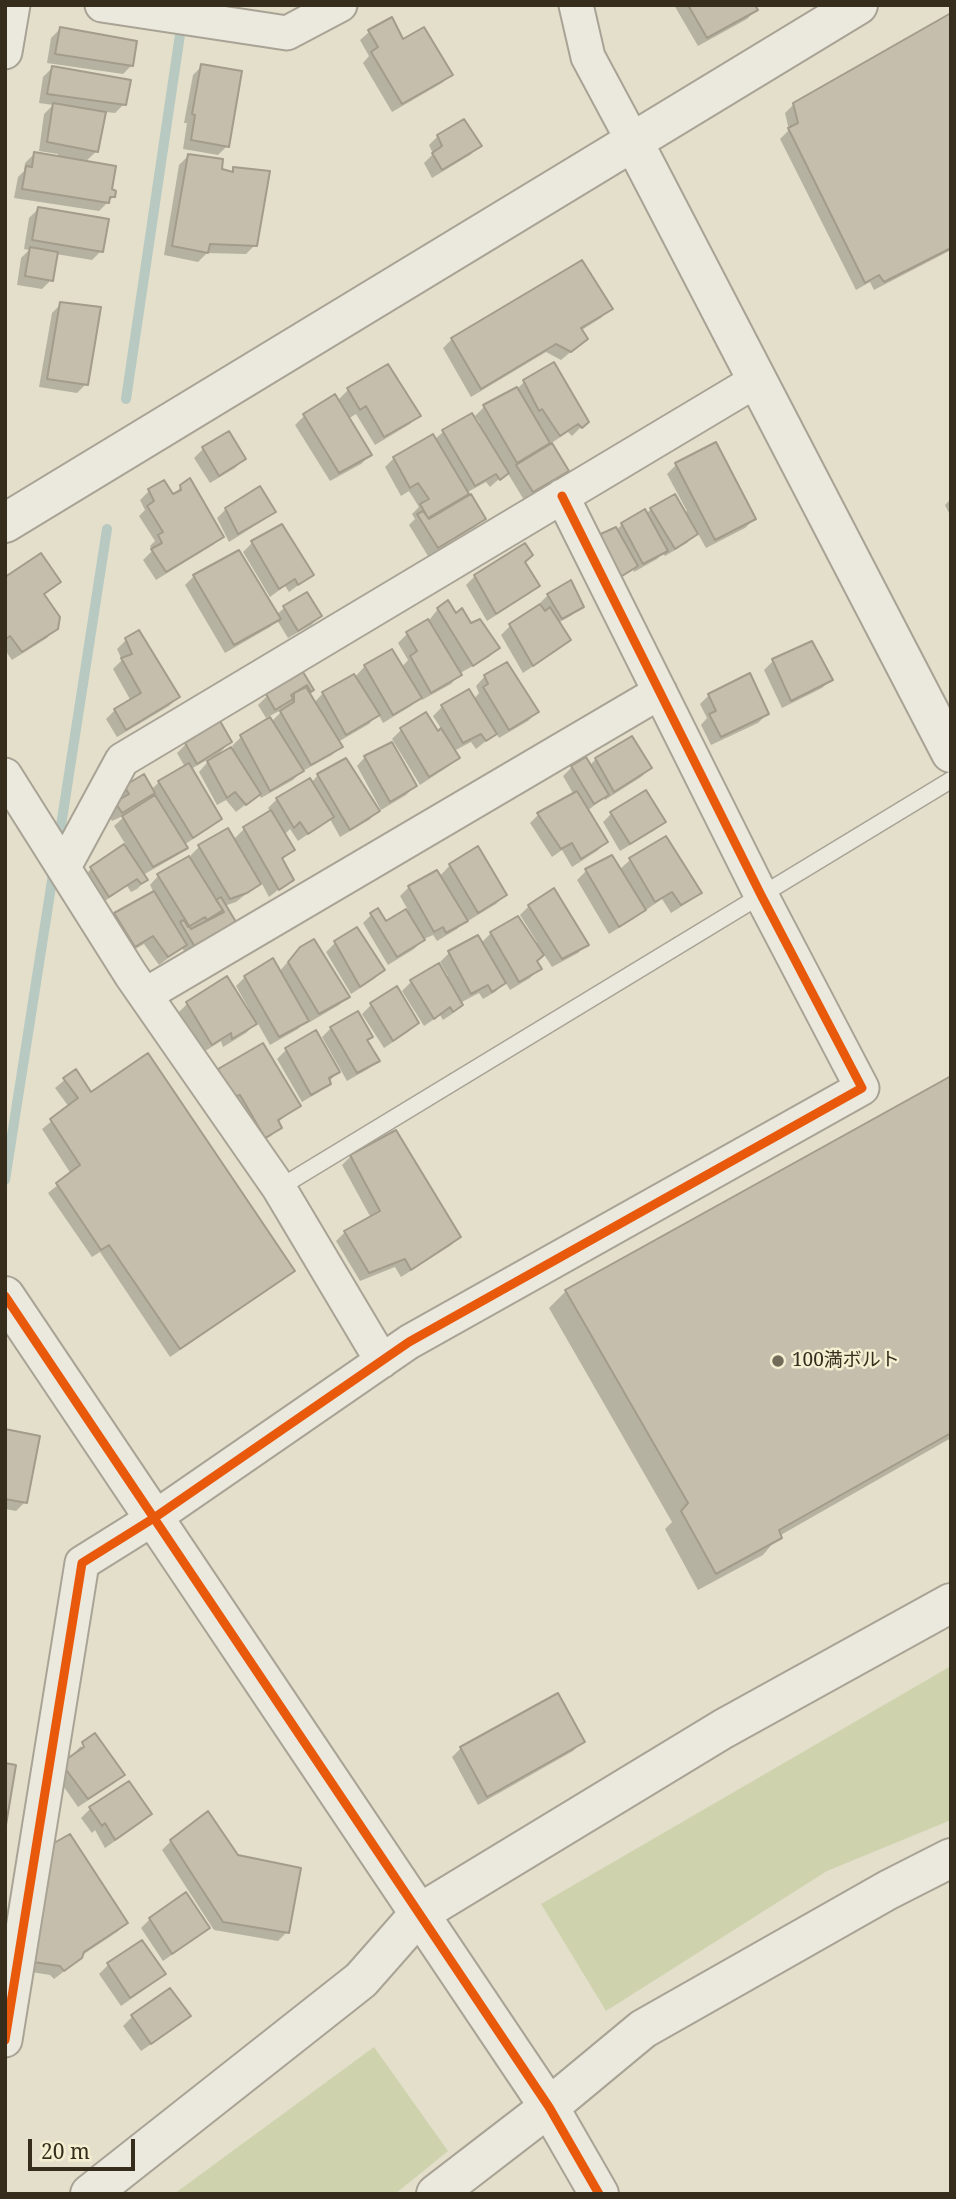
<!DOCTYPE html>
<meta charset="utf-8">
<style>
body{margin:0}
#map{position:relative;width:956px;height:2199px;overflow:hidden;background:#e3dfcb;font-family:"Noto Serif",serif}
canvas{display:block}
.frame{position:absolute;inset:0;border:7px solid #362d1d;pointer-events:none}
.scale{position:absolute;left:28px;top:2139px;width:107px;height:32px;box-sizing:border-box;border:4px solid #362d1d;border-top:0;padding-left:9px;font-size:21px;line-height:24px;white-space:nowrap;color:#362d1d;-webkit-text-stroke:5px #f4efd1;paint-order:stroke}
</style>
<div id="map">
<canvas width="956" height="2199"></canvas>
<div class="frame"></div>
<div class="scale">20 m</div>
</div>
<script>
const ctx = document.querySelector('canvas').getContext('2d');
ctx.lineJoin = 'round';
function fillPath(path, color) { ctx.fillStyle = color; ctx.fill(path, 'evenodd'); }
const shape = rows => new Path2D(rows.map(r => 'M' + r).join(''));
function strokePath(path, color, width, dash) { ctx.strokeStyle = color; ctx.lineWidth = width; ctx.lineCap = dash ? 'butt' : 'round'; ctx.setLineDash(dash || []); ctx.stroke(path); }
function write(font, color, halo, rows, align = 'center') {
  ctx.font = font + ' "Noto Serif","Noto Sans JP",serif'; ctx.lineWidth = 5; ctx.setLineDash([]); ctx.textBaseline = 'middle'; ctx.strokeStyle = halo; ctx.fillStyle = color; for (const [text, x, y, turn = 0] of rows) {
    ctx.save(); ctx.translate(x, y); ctx.rotate((+turn || 0) * Math.PI / 180); ctx.textAlign = isNaN(turn) ? turn : align; if (halo) ctx.strokeText(text, 0, 0); ctx.fillText(text, 0, 0); ctx.restore();
  }
}
fillPath(shape([
 [951,1666,951,1820,827,1871,606,2011,541,1904],
 [374,2047,448,2151,395,2194,174,2194]
]), '#ced3ae');
fillPath(shape([
 [674,5,753,5,756,10,747,19,698,46],
 [951,15,951,250,874,290,870,282,856,290,780,139,789,130,785,113,794,104],
 [60,29,132,65,123,74,47,63,51,38],
 [369,32,402,41,451,75,442,83,392,112,363,63,369,56,360,40],
 [202,66,227,146,218,155,183,149,187,123,184,123,193,75],
 [52,68,124,104,115,113,105,112,97,151,85,162,110,189,114,196,99,211,14,198,18,177,24,171,25,163,34,154,58,158,58,154,39,151,44,114,53,105,39,103,43,77],
 [438,136,479,146,470,155,432,178,424,163,433,154,429,145],
 [188,156,220,170,230,173,234,169,255,245,246,254,207,253,198,262,164,255,179,165],
 [38,209,101,251,92,260,56,254,51,280,42,289,17,285,21,258,29,250,24,249,29,218],
 [61,304,86,384,77,393,39,387,52,313],
 [610,309,601,318,580,331,586,339,561,360,546,352,471,397,443,348,452,339],
 [524,382,587,421,572,436,568,432,550,444,567,471,558,480,524,500,507,472,490,487,486,482,466,493,484,518,475,527,428,556,409,525,415,519,412,514,419,507,409,491,401,496,385,467,394,458,434,440,443,432,471,415,477,425,480,423,475,416,484,407,518,388],
 [348,390,419,415,410,424,375,445,356,414,348,419,370,455,361,464,330,481,295,425,304,416,337,401],
 [715,445,754,519,745,528,706,548,697,532,687,543,665,556,663,553,657,559,634,572,633,569,604,589,616,531,622,524,646,514,651,509,684,513,687,511,667,474,676,465],
 [203,449,244,459,235,468,210,483,194,458],
 [164,482,172,496,181,487,222,536,213,545,156,580,143,560,152,551,150,546,155,541,139,516,145,510,140,500,149,491],
 [951,499,951,517,945,505],
 [226,509,273,512,264,520,229,542,217,518],
 [282,526,312,575,289,592,285,586,270,597,243,552,252,543],
 [523,563,538,585,529,594,487,621,466,585,475,576],
 [194,576,276,615,284,608,307,594,320,616,311,625,288,638,277,620,270,627,225,653,185,585],
 [5,579,59,582,43,596,56,628,47,638,12,660,5,650],
 [548,595,582,606,572,615,558,623,569,639,560,648,523,673,501,635,510,626,541,606,539,604],
 [438,609,455,615,498,648,489,657,462,672,451,684,422,700,420,697,411,706,383,723,378,714,369,724,338,742,341,746,332,755,301,772,293,780,261,798,259,794,236,812,226,800,217,805,199,772,212,757,191,769,220,818,211,827,184,845,185,847,176,856,143,875,146,880,137,889,131,892,127,886,99,905,82,878,91,869,126,845,114,826,127,814,112,821,107,812,116,796,125,787,151,790,159,782,185,767,177,753,186,744,219,724,230,742,216,757,233,748,232,746,241,737,271,722,285,708,266,718,258,705,267,696,308,683,304,687,314,703,323,693,354,678,365,666,401,668,408,660,398,643,407,634,430,619],
 [152,794,154,798,141,804],
 [126,640,178,697,169,706,117,737,106,719,115,710,131,701,113,669,122,660,117,649],
 [773,661,831,680,822,688,782,708,764,670],
 [485,676,537,712,528,721,499,738,496,733,476,749,471,742,454,751,458,757,449,766,420,785,392,739,401,730,437,734,442,730,433,716,442,707,474,699,479,693,476,686],
 [709,695,767,714,758,723,711,745,701,725,707,718,700,704],
 [365,757,415,786,406,795,381,810,357,766],
 [596,759,650,768,641,777,605,800,604,798,587,811,606,842,597,851,572,867,562,850,552,857,530,823,539,814,574,795,563,776,572,767,589,766],
 [318,775,378,811,369,820,340,837,330,819,298,841,290,829,284,835,293,849,282,860,292,879,269,897,261,882,236,902,224,906,234,922,225,931,186,954,182,948,159,965,144,944,125,955,107,924,115,915,154,893,150,885,158,876,191,857,190,856,199,847,227,830,233,840,244,829,271,813,268,808,277,799,311,783],
 [612,813,664,821,655,830,620,851,603,822],
 [666,839,699,893,690,901,671,913,662,899,646,910,645,908,635,918,609,934,577,880,586,871,619,870,630,860],
 [450,865,505,895,496,904,468,921,467,919,457,929,437,941,433,935,424,939,414,949,388,965,363,923,372,914,385,923,408,910,400,896,409,887,439,877],
 [529,906,587,944,578,953,552,967,543,953,535,961,539,969,530,978,510,990,505,982,495,992,483,999,479,993,460,1003,461,1005,452,1014,443,1020,440,1015,424,1026,402,991,411,982,448,976,440,962,449,953,481,943,491,933,534,944,537,942,520,915],
 [357,929,383,970,374,979,351,994,326,952,335,943],
 [291,958,348,997,339,1005,310,1022,308,1019,298,1029,270,1045,257,1022,246,1033,223,1047,221,1041,202,1053,178,1013,187,1004,227,979,246,1010,249,1009,236,986,245,977,279,972],
 [371,1005,417,1023,408,1032,384,1048,362,1014],
 [331,1028,366,1041,377,1061,368,1069,347,1081,322,1037],
 [315,1032,338,1072,319,1092,302,1102,277,1059,286,1050],
 [219,1070,299,1105,277,1123,280,1128,271,1136,256,1145,210,1079],
 [75,1071,90,1095,292,1271,283,1280,170,1357,100,1252,92,1257,48,1193,71,1174,42,1129,69,1107,55,1088],
 [951,1078,951,1438,779,1536,763,1555,698,1590,665,1529,672,1522,549,1308,566,1291],
 [351,1156,459,1237,450,1246,401,1277,395,1267,360,1281,336,1241,345,1232,371,1218,342,1165],
 [5,1431,25,1502,16,1511,5,1509],
 [582,1742,573,1751,478,1805,452,1757,461,1748],
 [81,1746,86,1756,122,1775,113,1784,78,1807,54,1773,75,1755,74,1753],
 [129,1783,150,1814,141,1823,105,1848,95,1830,92,1833,81,1818,90,1809],
 [171,1841,287,1932,278,1941,214,1930,162,1850],
 [55,1844,126,1923,117,1932,81,1956,71,1966,54,1979,50,1975,25,1971,46,1854],
 [150,1919,208,1927,199,1936,163,1961,141,1928],
 [108,1965,164,1973,155,1982,121,2006,99,1974],
 [170,1991,188,2016,179,2025,141,2051,123,2026,132,2017]
]), '#0003');
strokePath(shape([
 [126,399,182,21],
 [58,845,107,529],
 [5,1180,54,868]
]), '#b7c9c0', 10);
const building = shape([
 [688,5,755,5,758,10,707,38,688,5],
 [951,13,951,248,884,282,879,275,865,283,788,128,798,123,793,103,951,13],
 [392,17,403,39,424,27,453,75,402,104,371,52,378,47,368,30,392,17],
 [60,27,137,41,133,66,55,54,60,27],
 [201,64,242,71,229,147,191,140,195,115,192,114,201,64],
 [52,66,131,80,126,105,47,94,52,66],
 [53,103,106,112,98,152,47,142,53,103],
 [464,119,482,146,442,170,432,153,442,146,437,135,464,119],
 [34,152,116,166,112,189,116,191,115,197,110,197,109,203,22,189,26,166,32,167,34,152],
 [188,154,223,159,222,169,233,172,233,167,270,171,257,246,210,244,208,253,172,246,188,154],
 [38,207,109,219,103,252,32,240,38,207],
 [30,247,58,252,53,281,25,276,30,247],
 [582,260,613,309,581,328,588,339,571,352,556,344,481,389,451,338,582,260],
 [60,302,101,307,88,385,47,379,60,302],
 [554,362,589,422,582,428,578,424,560,436,542,409,539,411,523,380,554,362],
 [388,364,421,416,384,437,366,406,360,410,347,388,388,364],
 [517,387,550,443,517,463,483,405,517,387],
 [335,394,372,455,339,473,303,414,335,394],
 [472,413,509,473,500,480,496,474,475,486,442,430,472,413],
 [229,431,246,459,219,476,202,447,229,431],
 [433,434,469,494,428,518,420,504,429,499,418,483,410,488,393,457,433,434],
 [716,442,756,519,715,540,675,463,716,442],
 [552,443,569,471,533,492,516,465,552,443],
 [190,478,224,537,166,572,151,549,162,543,158,535,163,532,147,506,154,501,148,489,164,480,173,494,181,490,180,485,190,478],
 [260,486,276,512,238,534,225,508,260,486],
 [471,494,486,519,438,548,417,514,423,511,429,519,471,494],
 [675,494,698,534,675,549,650,508,675,494],
 [645,509,668,551,643,564,621,523,645,509],
 [282,524,314,575,298,585,295,579,279,589,251,541,282,524],
 [616,527,638,566,614,581,592,538,616,527],
 [525,543,533,555,525,562,540,586,496,614,474,575,525,543],
 [239,550,281,619,234,645,193,575,239,550],
 [41,553,61,582,44,594,60,617,58,629,22,652,10,636,6,639,5,638,5,577,41,553],
 [571,580,584,607,562,619,547,594,571,580],
 [307,592,322,616,298,631,283,606,307,592],
 [448,600,456,613,462,608,471,623,480,619,500,648,473,666,437,608,448,600],
 [540,604,545,611,550,607,571,640,533,666,509,624,540,604],
 [428,619,462,675,431,693,410,656,417,651,406,632,428,619],
 [139,630,180,697,126,730,114,709,141,693,121,658,132,654,125,638,139,630],
 [812,641,833,680,791,701,772,659,812,641],
 [392,649,422,698,393,715,364,665,392,649],
 [507,662,539,712,509,730,483,687,488,684,484,675,507,662],
 [303,672,314,690,311,692,307,685,291,695,293,699,275,710,266,694,303,672],
 [750,673,769,714,721,737,709,714,716,711,708,694,750,673],
 [354,674,380,715,346,735,322,692,354,674],
 [306,687,343,747,311,765,280,711,294,702,294,693,306,687],
 [469,689,497,734,486,741,481,734,463,743,441,705,469,689],
 [426,712,438,731,441,728,460,758,429,777,400,728,426,712],
 [270,717,304,771,270,791,240,735,270,717],
 [220,721,232,742,197,764,185,743,220,721],
 [632,736,652,768,614,792,595,758,632,736],
 [392,742,417,786,390,802,364,756,392,742],
 [231,747,261,794,246,805,235,792,227,798,207,761,231,747],
 [586,757,609,795,594,804,571,766,586,757],
 [346,758,380,811,350,830,317,774,346,758],
 [189,763,222,819,193,838,158,781,189,763],
 [144,774,155,793,122,813,115,802,129,794,124,786,144,774],
 [310,778,334,817,308,834,300,822,294,828,276,798,310,778],
 [646,790,666,822,630,844,610,812,646,790],
 [577,791,608,842,581,859,572,843,561,849,537,813,577,791],
 [155,795,188,848,153,867,122,816,155,795],
 [271,810,295,850,282,858,294,880,279,890,243,827,271,810],
 [228,828,261,884,247,893,230,899,198,845,228,828],
 [666,836,702,893,681,905,672,892,655,902,629,858,666,836],
 [124,844,148,880,141,884,137,879,109,897,90,867,124,844],
 [478,846,507,895,478,913,449,864,478,846],
 [612,855,646,910,619,927,585,869,612,855],
 [189,856,224,912,191,929,157,874,189,856],
 [437,870,468,921,446,933,443,927,434,932,408,886,437,870],
 [554,888,589,945,562,959,528,905,554,888],
 [154,891,187,945,168,957,153,936,135,947,114,913,154,891],
 [221,897,236,922,195,947,180,922,184,920,188,927,205,917,207,920,223,910,216,900,221,897],
 [378,908,386,921,406,909,425,940,397,957,370,913,378,908],
 [518,916,544,955,537,961,542,969,519,982,490,932,518,916],
 [357,927,385,970,360,987,334,941,357,927],
 [478,935,506,983,492,992,488,985,471,994,448,951,478,935],
 [314,939,350,997,319,1014,288,962,300,947,314,939],
 [273,958,309,1021,279,1037,244,976,273,958],
 [439,963,463,1005,453,1012,450,1007,434,1019,410,980,439,963],
 [227,976,257,1024,232,1039,231,1033,212,1045,186,1002,227,976],
 [397,986,419,1023,393,1041,370,1003,397,986],
 [358,1011,373,1037,367,1040,380,1061,357,1073,330,1027,358,1011],
 [316,1030,340,1072,329,1078,331,1084,311,1095,285,1048,316,1030],
 [263,1043,301,1106,278,1120,282,1128,265,1138,240,1095,233,1097,218,1069,263,1043],
 [148,1053,295,1271,180,1349,109,1245,101,1250,56,1183,80,1165,50,1119,78,1098,63,1078,76,1069,91,1092,148,1053],
 [951,1076,951,1433,779,1530,782,1538,716,1574,681,1511,688,1503,565,1290,951,1076],
 [396,1130,461,1237,411,1270,405,1259,369,1273,344,1231,380,1211,350,1155,396,1130],
 [5,1429,40,1436,27,1503,5,1499,5,1429],
 [558,1693,585,1742,487,1797,460,1747,558,1693],
 [95,1733,125,1775,88,1799,61,1763,84,1747,82,1742,95,1733],
 [5,1763,16,1765,5,1831,5,1763],
 [129,1781,152,1814,115,1840,105,1823,102,1826,89,1807,129,1781],
 [208,1811,238,1855,301,1868,289,1933,223,1922,170,1840,208,1811],
 [70,1834,128,1923,84,1952,82,1958,64,1971,60,1966,33,1962,54,1843,70,1834],
 [186,1892,210,1928,172,1954,149,1918,186,1892],
 [142,1940,166,1974,130,1998,107,1963,142,1940],
 [170,1988,191,2016,151,2044,131,2015,170,1988]
]);
fillPath(building, '#c6beac');
strokePath(building, '#a39b8b', 2);
const service = shape([
 [279,1188,951,780]
]);
const minor = shape([
 [102,5,287,33,340,5],
 [576,5,588,57,633,141],
 [5,52,13,5],
 [5,775,131,975,279,1188,382,1361],
 [64,867,122,760,757,380],
 [145,995,660,692],
 [5,2040,82,1563,154,1518,409,1342,862,1088,761,895,562,496]
]);
const tertiary = shape([
 [633,141,951,753],
 [5,523,858,5],
 [5,1296,549,2107,599,2194],
 [90,2194,361,1980,420,1913,723,1729,951,1603],
 [436,2194,549,2107,643,2029,888,1890,951,1858]
]);
strokePath(service, '#a8a395', 19);
strokePath(minor, '#a8a395', 37);
strokePath(tertiary, '#a8a395', 42);
strokePath(service, '#ebe8dd', 16);
strokePath(minor, '#ebe8dd', 33);
strokePath(tertiary, '#ebe8dd', 38);
strokePath(shape([
 [5,1296,549,2107,599,2194],
 [5,2040,82,1563,154,1518,409,1342,862,1088,761,895,562,496]
]), '#e8590c', 9);
for (const [x, y, r, color] of [
 [778,1361,7,"#736b5a"]
]) { const dot = new Path2D(); dot.arc(x, y, r, 0, 2 * Math.PI); ctx.fillStyle = color; ctx.fill(dot); strokePath(dot, '#f4efd1', 2.5); }
write('19px', '#362d1d', '#f4efd1', [
 ["100満ボルト",792,1361]
], 'left');
</script>
